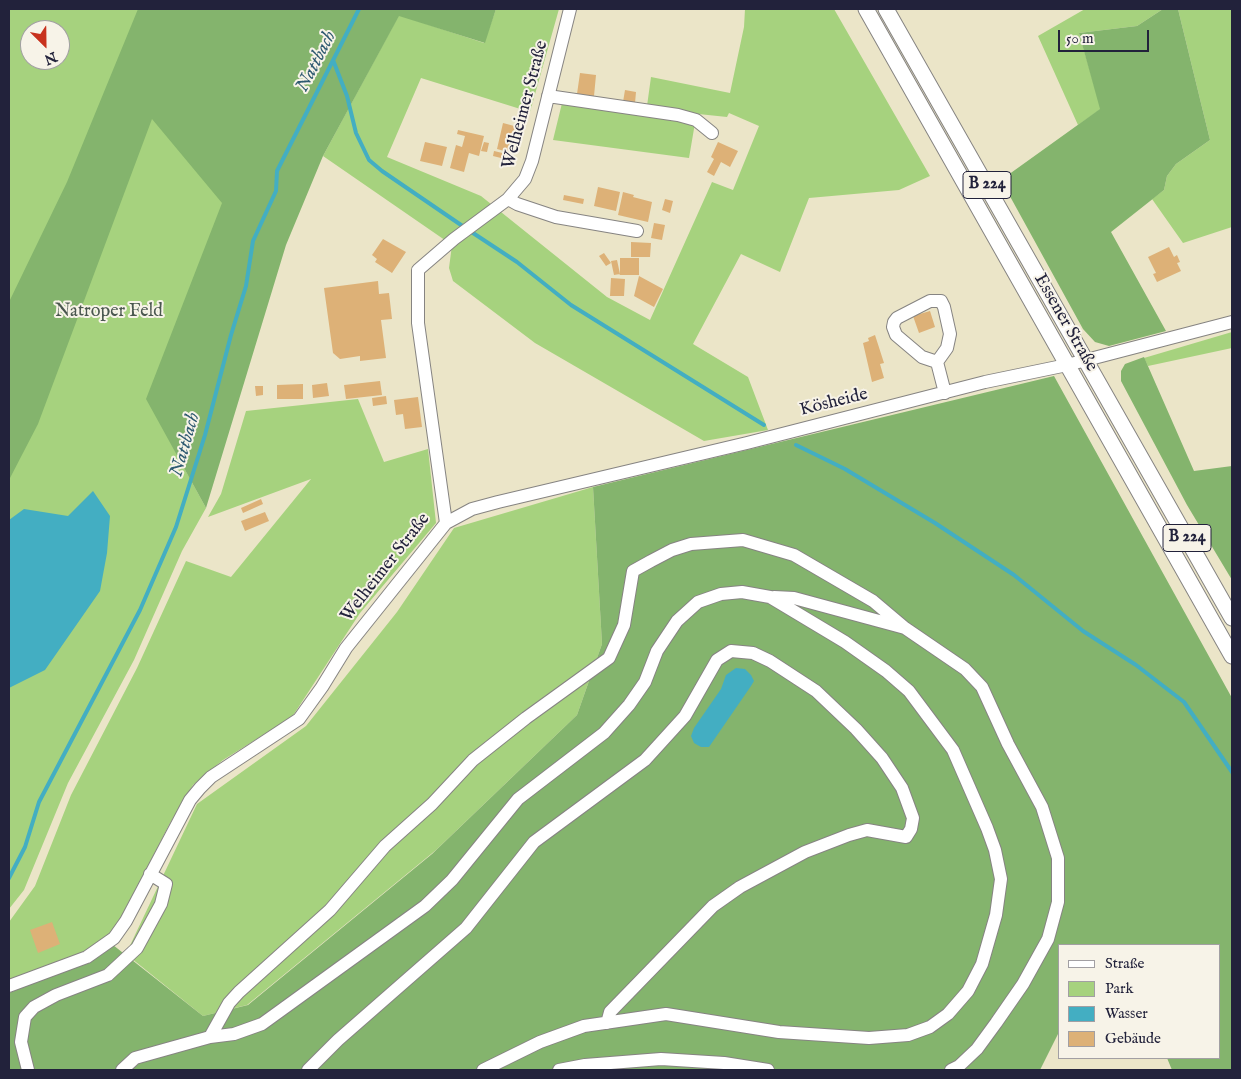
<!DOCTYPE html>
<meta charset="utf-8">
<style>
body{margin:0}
#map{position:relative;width:1241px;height:1079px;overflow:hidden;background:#ebe5c8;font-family:"IM FELL English",serif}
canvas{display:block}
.frame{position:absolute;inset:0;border:10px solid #22223b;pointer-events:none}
.legend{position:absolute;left:1058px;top:944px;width:162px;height:115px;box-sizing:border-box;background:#f7f3e8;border:1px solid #a29fa3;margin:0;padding:6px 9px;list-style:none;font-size:15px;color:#22223b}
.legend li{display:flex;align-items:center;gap:10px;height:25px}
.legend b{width:25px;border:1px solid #a29fa3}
.north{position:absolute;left:20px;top:20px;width:50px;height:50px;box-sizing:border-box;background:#f7f3e8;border:1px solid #a29fa3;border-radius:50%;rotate:157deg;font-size:14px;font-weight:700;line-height:20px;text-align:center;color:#22223b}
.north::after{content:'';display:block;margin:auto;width:18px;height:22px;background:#c8321e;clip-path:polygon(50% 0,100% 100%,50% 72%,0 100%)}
.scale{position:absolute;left:1058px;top:30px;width:91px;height:22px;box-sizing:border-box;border:2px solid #22223b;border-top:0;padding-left:6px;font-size:15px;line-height:18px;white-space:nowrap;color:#22223b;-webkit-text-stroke:4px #f7f3e8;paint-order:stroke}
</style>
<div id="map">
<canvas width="1241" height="1079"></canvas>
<div class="frame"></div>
<ul class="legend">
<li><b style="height:6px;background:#fff"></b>Straße</li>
<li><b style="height:14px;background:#a6d27e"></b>Park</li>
<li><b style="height:14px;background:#43aec2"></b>Wasser</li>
<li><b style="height:14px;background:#ddb177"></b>Gebäude</li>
</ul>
<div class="north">N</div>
<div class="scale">50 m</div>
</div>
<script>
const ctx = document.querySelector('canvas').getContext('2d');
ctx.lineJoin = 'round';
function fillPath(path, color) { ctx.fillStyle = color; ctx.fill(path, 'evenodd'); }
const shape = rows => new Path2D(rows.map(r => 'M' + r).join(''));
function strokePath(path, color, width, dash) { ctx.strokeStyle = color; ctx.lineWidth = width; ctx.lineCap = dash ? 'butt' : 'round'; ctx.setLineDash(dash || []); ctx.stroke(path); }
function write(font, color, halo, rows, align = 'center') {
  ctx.font = font + ' "IM FELL English",serif'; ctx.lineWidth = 4; ctx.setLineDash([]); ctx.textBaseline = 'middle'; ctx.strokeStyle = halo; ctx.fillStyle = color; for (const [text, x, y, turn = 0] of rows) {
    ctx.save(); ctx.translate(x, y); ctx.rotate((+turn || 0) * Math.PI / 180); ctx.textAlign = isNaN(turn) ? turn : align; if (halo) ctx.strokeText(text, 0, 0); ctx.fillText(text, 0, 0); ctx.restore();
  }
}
fillPath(shape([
 [9,9,313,9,177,455,206,508,182,551,134,660,68,783,24,890,9,909],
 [30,30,60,30,60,60,30,60],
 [496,9,559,9,530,112,421,78,387,157,481,196,607,297,650,320,712,182,733,190,759,126,729,113,727,117,689,113,695,123,689,158,553,140,564,95,647,106,651,77,730,93,744,27,745,9,834,9,930,176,899,190,809,198,780,272,741,254,693,344,748,377,768,430,704,441,535,343,453,281,449,268,452,245,323,156,399,15,484,43],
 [1085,9,1163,9,1137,26,1079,33,1101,109,1078,125,1038,36],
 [1178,9,1232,9,1232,227,1183,243,1152,199,1164,190,1167,176,1176,164,1210,140],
 [1232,332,1232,348,1148,366,1144,358],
 [358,399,384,462,428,449,436,523,360,613,292,717,223,760,193,785,170,823,124,913,112,932,88,950,9,980,9,922,35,886,71,795,137,668,186,561,231,577,311,479,208,517,221,494,246,411],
 [593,487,602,644,577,715,436,850,247,1005,203,1016,126,954,197,804,306,726,397,612,454,528]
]), '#a6d27e');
fillPath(shape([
 [138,9,496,9,485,43,399,16,323,156,286,245,206,508,146,399,222,203,152,119,38,424,9,480,9,302,67,182],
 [1163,9,1178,9,1210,140,1176,164,1167,176,1164,190,1111,232,1166,331,1109,346,1095,342,1083,329,1001,180,1100,109,1079,33,1137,26],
 [1144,357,1194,471,1232,466,1232,580,1187,505,1121,381,1121,371,1125,364],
 [1054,376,1232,698,1232,1070,1172,1070,1167,1058,1220,1058,1220,945,1060,945,1060,1030,1040,1070,9,1070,9,993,100,956,113,945,203,1016,248,1005,432,854,577,715,602,644,593,487]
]), '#84b46d');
fillPath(shape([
 [93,491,110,516,107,553,100,591,45,670,9,688,9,520,24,509,68,516],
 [736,668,745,669,751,675,754,681,751,686,709,747,701,747,694,743,691,736,694,728,721,689,726,675]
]), '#43aec2');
strokePath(shape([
 [333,60,347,96,356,133,369,160,382,171,464,227],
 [470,231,517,262,571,305,764,425],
 [796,445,845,469,935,523,1014,575,1083,631,1136,665,1184,702,1232,772],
 [9,878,25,847,39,802,140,610,176,527,205,435,231,335,246,286,253,241,276,191,277,171,359,9]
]), '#43aec2', 4);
fillPath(shape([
 [580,73,596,75,594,96,577,94],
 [625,90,636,92,635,103,623,102],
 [503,123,518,127,512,153,497,149],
 [458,130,484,136,479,156,469,153,464,172,450,168,456,145,462,147,465,136,457,134],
 [425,142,447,147,442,166,420,161],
 [484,142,489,143,487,152,481,151],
 [718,142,738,151,730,167,721,162,714,176,707,172,714,159,711,157],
 [494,151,511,155,509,160,493,156],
 [598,187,620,192,616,211,594,206],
 [623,192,634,195,633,197,652,202,648,222,618,215],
 [564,195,584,199,583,204,563,200],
 [665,199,673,201,670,213,662,210],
 [654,223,665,225,662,240,651,238],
 [383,239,406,252,392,273,375,262,377,259,372,255],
 [631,242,651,243,650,257,631,257],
 [1169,247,1174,257,1177,255,1180,262,1177,263,1181,271,1157,282,1153,274,1156,273,1148,257],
 [604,253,611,263,606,266,599,256],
 [620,258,639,258,639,275,620,275],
 [617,260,620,274,614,275,611,261],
 [639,276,663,289,654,307,634,296],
 [611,278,625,279,624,296,610,296],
 [378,281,379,294,389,293,392,319,381,320,386,358,360,361,360,356,340,359,333,353,324,288],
 [930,311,935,327,919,333,913,316],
 [875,335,884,363,880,364,884,378,872,382,863,343,869,341,868,338],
 [380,381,382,395,346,399,344,385],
 [327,383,329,396,313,398,312,385],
 [303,384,303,399,277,399,277,385],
 [255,386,263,386,263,395,256,396],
 [386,396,387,404,373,406,372,398],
 [418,397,422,427,405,429,403,414,396,415,394,400],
 [261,499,263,504,243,513,241,508],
 [265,512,269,521,245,531,241,521],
 [52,922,60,944,38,953,30,930]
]), '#ddb177');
const minor = shape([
 [548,96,678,115,696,120,712,133],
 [508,199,517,204,556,217,637,231],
 [937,362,922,357,896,335,893,327,894,322,897,318,930,301,941,301,944,307,950,334,947,348,937,362,945,393],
 [446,523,418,323,418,270,454,239,508,199,525,179,532,161,570,9],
 [774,597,794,598,905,628,965,669,982,687,1008,744,1042,807,1058,858,1058,902,1048,939,1023,984,996,1023,977,1049,959,1066,951,1070],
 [9,986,87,957,114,938,126,921,190,800,200,788,211,777,299,719,322,687,346,648,446,523,472,509,498,502,747,443,985,382,1067,365,1232,322],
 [210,1037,229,1003,239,992,330,910,385,846,432,804,473,760,526,718,609,658,624,625,633,571,651,561,672,550,691,544,743,540,794,555,873,601,905,628],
 [28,1070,21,1042,25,1017,34,1007,56,995,108,975,137,948,161,904,166,884,150,874],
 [122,1070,135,1058,210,1037,234,1034,262,1024,425,906,452,880,518,799,604,733,629,705,645,682,657,651,677,621,698,602,721,594,742,592,770,597,845,642,886,671,909,691,953,750,987,828,995,850,1001,879,996,915,982,964,968,991,948,1014,930,1027,908,1035,869,1038,779,1032,666,1014,584,1026,540,1042,483,1070],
 [308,1070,338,1040,466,928,534,842,645,760,685,716,717,660,731,651,753,653,770,661,816,691,856,729,882,758,902,788,913,818,911,829,906,837,867,830,849,835,805,852,740,887,713,906,610,1012,607,1023],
 [559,1070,585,1065,661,1059,724,1063,768,1070]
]);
const major = shape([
 [866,9,1232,656],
 [886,9,1232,618]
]);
strokePath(minor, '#868482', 14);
strokePath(major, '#868482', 17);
strokePath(minor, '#fff', 12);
strokePath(major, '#fff', 15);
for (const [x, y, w] of [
 [987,185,48],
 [1187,538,48]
]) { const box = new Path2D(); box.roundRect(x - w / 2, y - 13.5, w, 27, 4); ctx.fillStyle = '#f7f3e8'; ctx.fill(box); strokePath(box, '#22223b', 1); }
write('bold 16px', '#22223b', null, [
 ["B 224",987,185],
 ["B 224",1187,538]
]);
write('18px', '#22223b', '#f7f3e8', [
 ["Welheimer Straße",526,105,-75],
 ["Essener Straße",1065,323,60],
 ["Kösheide",834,403,-14],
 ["Welheimer Straße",386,568,-52]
]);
write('18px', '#4a574f', '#f7f3e8', [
 ["Natroper Feld",109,312]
]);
write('italic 19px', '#2f5a71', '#f7f3e8', [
 ["Nattbach",317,62,-63],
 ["Nattbach",186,445,-74]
]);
</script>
